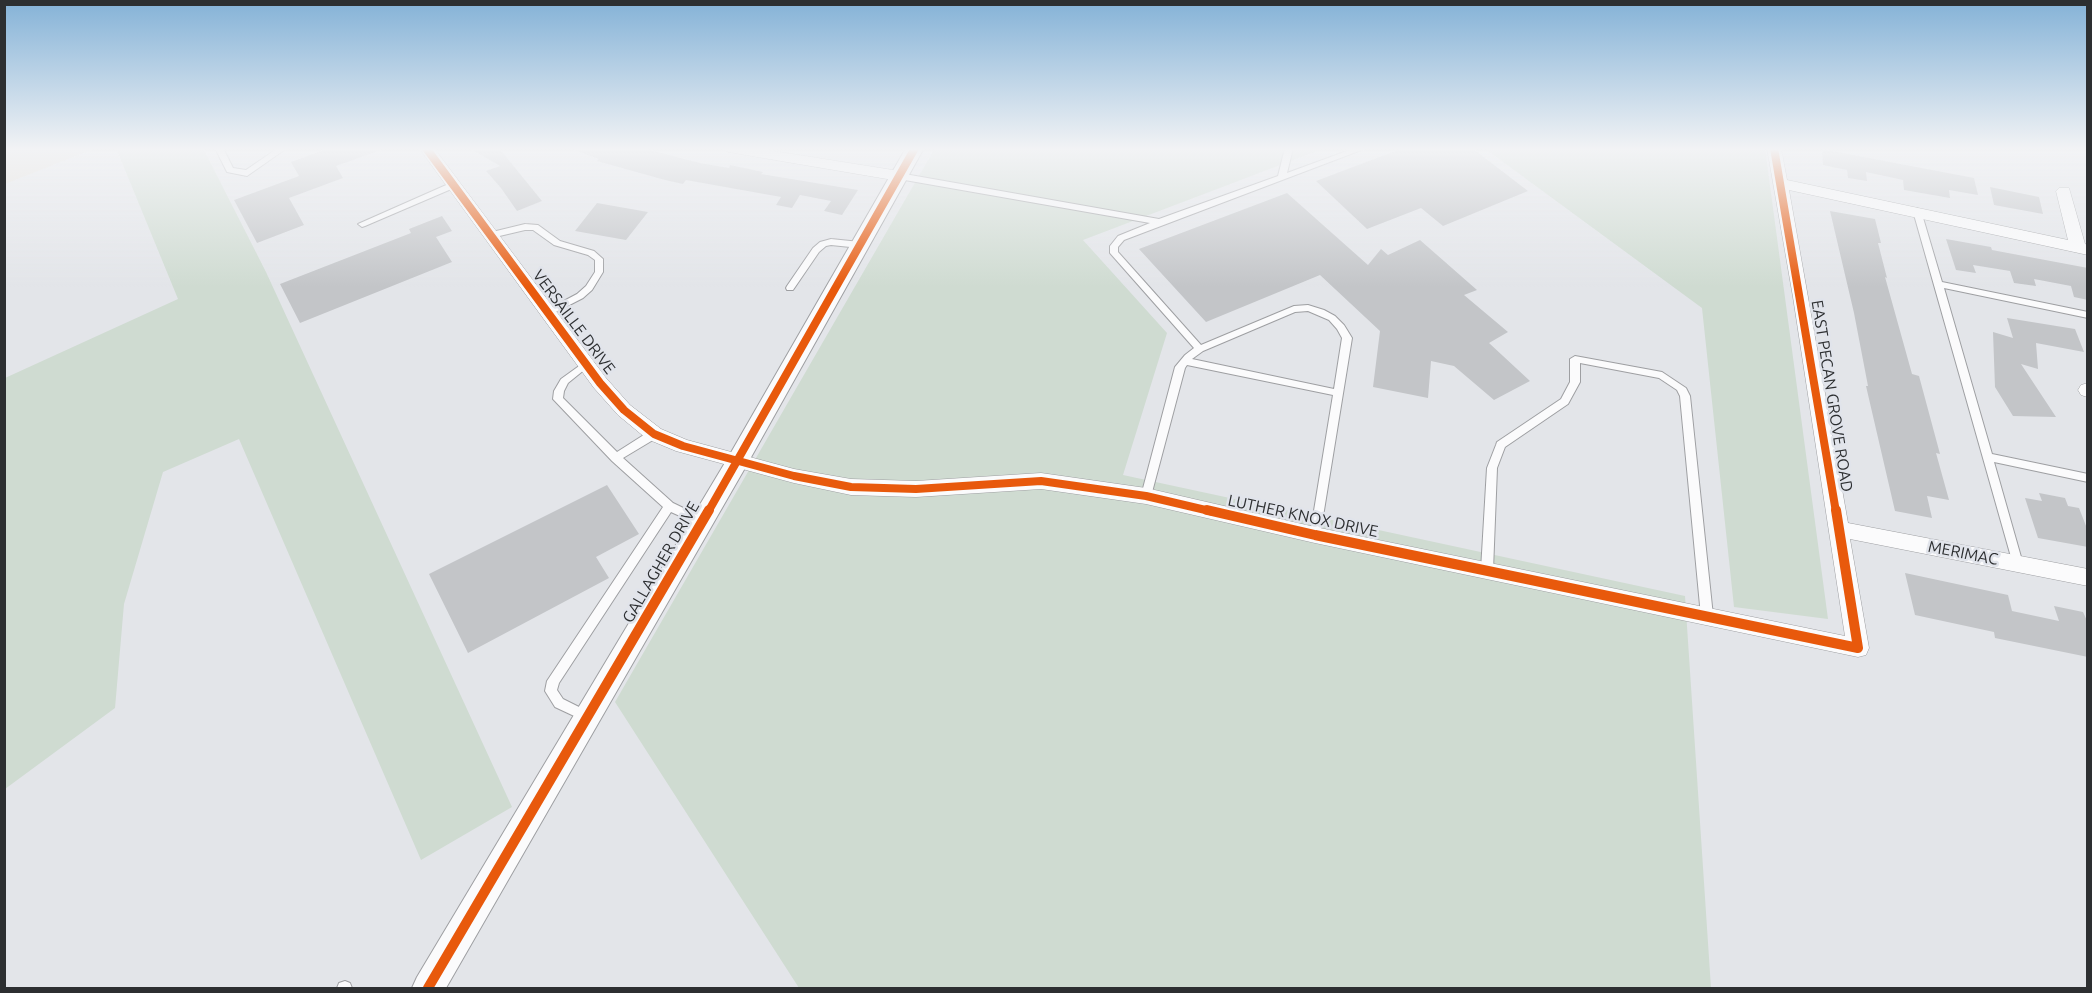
<!DOCTYPE html>
<style>
body{margin:0}
#map{position:relative;width:2092px;height:993px;overflow:hidden;background:#e3e5e9;font-family:Ubuntu,sans-serif}
canvas{display:block}
.frame{position:absolute;inset:0;border:6px solid #2d2f31;pointer-events:none}
</style>
<div id="map">
<canvas width="2092" height="993"></canvas>
<div class="frame"></div>
</div>
<script>
const ctx = document.querySelector('canvas').getContext('2d');
ctx.lineJoin = 'round';
function fillPath(path, color) { ctx.fillStyle = color; ctx.fill(path, 'evenodd'); }
const shape = rows => new Path2D(rows.map(r => 'M' + r).join(''));
function strokePath(path, color, width, dash) { ctx.strokeStyle = color; ctx.lineWidth = width; ctx.lineCap = dash ? 'butt' : 'round'; ctx.setLineDash(dash || []); ctx.stroke(path); }
function write(font, color, halo, rows, align = 'center') {
  ctx.font = font + ' Ubuntu,sans-serif'; ctx.lineWidth = 5; ctx.setLineDash([]); ctx.textBaseline = 'middle'; ctx.strokeStyle = halo; ctx.fillStyle = color; for (const [text, x, y, turn = 0] of rows) {
    ctx.save(); ctx.translate(x, y); ctx.rotate((+turn || 0) * Math.PI / 180); ctx.textAlign = isNaN(turn) ? turn : align; if (halo) ctx.strokeText(text, 0, 0); ctx.fillText(text, 0, 0); ctx.restore();
  }
}
fillPath(shape([
 [5,148,96,148,5,184]
]), '#e4ded5');
fillPath(shape([
 [116,148,203,148,266,272,512,807,421,860,239,439,163,472,124,604,115,708,5,789,5,378,178,299],
 [935,148,1325,148,1083,240,1167,333,1123,475,1685,596,1711,988,799,988,615,702],
 [1484,148,1765,148,1828,619,1734,607,1702,308]
]), '#cfdbd1');
fillPath(shape([
 [329,148,381,148,381,150,336,166,343,178,289,198,304,225,257,243,234,200,299,176,291,162],
 [469,148,499,148,542,201,517,211,501,188,486,171,500,166],
 [574,148,642,148,700,163,729,168,730,165,763,172,761,174,858,190,842,215,824,211,831,201,800,195,792,208,776,205,781,197,686,180,683,184,665,180,597,161,599,159,574,150],
 [1403,148,1472,148,1528,191,1443,226,1421,208,1367,229,1316,181],
 [1822,149,1974,178,1978,195,1949,190,1950,198,1904,190,1903,180,1866,172,1867,181,1848,178,1847,170,1823,165],
 [1990,187,2039,197,2043,214,1994,205],
 [1287,193,1368,265,1381,249,1388,255,1420,240,1477,290,1464,295,1508,332,1489,343,1530,381,1494,400,1454,366,1431,361,1428,398,1373,387,1380,331,1320,275,1206,322,1139,249],
 [597,203,648,212,626,240,575,231],
 [1830,211,1875,219,1881,243,1878,243,1887,278,1885,277,1912,374,1919,376,1940,454,1936,453,1949,500,1927,496,1932,518,1895,511,1866,386,1868,386,1854,313],
 [442,216,452,231,436,237,452,262,300,323,280,284,411,233,409,229],
 [1946,239,1991,247,1992,250,2088,268,2088,300,2074,297,2071,286,2034,279,2036,286,2014,283,2010,271,1973,265,1976,273,1956,270],
 [2007,318,2075,329,2084,352,2036,343,2038,369,2021,364,2056,417,2013,416,1995,387,1993,332,2013,338],
 [607,485,639,534,596,557,609,578,468,653,429,574],
 [2039,493,2065,498,2068,506,2079,508,2088,531,2088,547,2038,538,2025,498,2042,501],
 [1905,573,2008,595,2012,611,2059,621,2054,606,2083,612,2088,623,2088,657,1995,638,1994,632,1915,615]
]), '#c3c5c8');
const service = shape([
 [215,148,223,148,233,168,246,170,278,148,287,148,247,176,227,172,215,148],
 [1285,148,1293,148,1287,173,1355,148,1364,149,1124,240,1118,247,1118,252,1201,345,1294,306,1308,305,1324,310,1335,316,1344,325,1352,338,1320,535,1319,538,1315,539,1311,538,1310,535,1333,395,1187,365,1185,368,1151,496,1150,499,1146,500,1142,499,1141,496,1175,367,1185,355,1194,348,1110,253,1110,246,1118,236,1150,223,899,179,895,176,899,173,1159,219,1278,176,1285,148],
 [1308,311,1329,320,1337,329,1342,338,1334,389,1192,359,1203,351,1295,312,1308,311],
 [453,182,456,183,456,187,365,226,362,227,358,224,453,182],
 [1917,208,1921,211,1942,282,2088,312,2088,318,1944,288,1992,454,2088,474,2088,482,1994,462,2023,564,2022,567,2018,569,2014,567,2013,564,1913,211,1917,208],
 [525,224,538,225,560,241,594,251,603,259,603,272,592,290,583,298,548,316,545,315,543,313,545,311,577,294,586,286,595,272,595,260,588,255,554,245,533,230,525,230,491,238,487,235,488,233,525,224],
 [831,239,860,242,864,245,860,248,831,245,826,246,819,252,793,290,787,290,786,288,787,286,813,248,820,242,831,239],
 [1575,356,1662,372,1686,388,1690,396,1713,616,1711,619,1707,621,1703,619,1701,616,1680,396,1677,390,1659,378,1580,363,1580,382,1568,404,1505,447,1497,468,1493,570,1491,573,1487,575,1483,573,1481,570,1487,468,1496,445,1497,442,1561,399,1570,382,1570,359,1575,356],
 [586,361,589,362,591,364,589,366,568,383,564,391,563,398,617,452,650,431,658,431,659,434,658,437,623,458,673,503,706,519,707,522,706,525,702,526,671,512,559,683,557,690,563,699,591,713,593,717,591,721,587,722,555,707,545,691,547,681,663,507,612,461,553,399,554,391,561,379,586,361],
 [345,981,350,983,352,988,337,988,339,983,345,981]
]);
const minor = shape([
 [419,148,434,148,606,378,630,405,661,429,687,440,794,469,851,479,916,481,1041,473,1146,488,1315,527,1845,636,1793,297,1767,148,1781,148,1787,180,2068,240,2056,191,2059,188,2069,188,2085,244,2088,245,2088,255,1789,190,1848,523,2088,569,2088,586,1850,539,1869,648,1866,655,1858,657,1315,543,1146,504,1041,489,916,497,851,495,794,483,676,451,647,439,618,415,594,388,419,148],
 [721,148,755,148,899,171,907,176,899,181,728,152,721,148],
 [2088,383,2088,397,2087,397,2081,395,2078,390,2081,385,2088,383]
]);
const tertiary = shape([
 [906,148,924,148,745,468,446,988,412,988,417,977,729,456,906,148]
]);
strokePath(service, '#9e9fa2', 2);
strokePath(minor, '#9e9fa2', 1);
strokePath(tertiary, '#9e9fa2', 2);
fillPath(service, '#fbfbfc');
fillPath(minor, '#fbfbfc');
fillPath(tertiary, '#fbfbfc');
strokePath(shape([
 [426,148,600,383,624,410,654,434,683,446,794,476,851,487,916,489,1041,481,1146,496,1214,512],
 [1774,148,1836,512],
 [708,512,915,148]
]), '#e8590c', 8);
strokePath(shape([
 [1207,510,1315,535,1858,648,1836,510],
 [428,988,709,510]
]), '#e8590c', 10);
const sky = ctx.createLinearGradient(0, 0, 0, 287);
sky.addColorStop(0, '#84b2d7');
sky.addColorStop(0.52, '#f2f3f5');
sky.addColorStop(1, '#f2f3f500');
ctx.fillStyle = sky;
ctx.fillRect(0, 0, 2092, 287);
write('16px', '#2d2f31', '#e1e4eb', [
 ["VERSAILLE DRIVE",574,322,53],
 ["EAST PECAN GROVE ROAD",1832,396,81],
 ["LUTHER KNOX DRIVE",1303,516,12],
 ["MERIMAC",1963,553,11],
 ["GALLAGHER DRIVE",661,562,-60]
]);
</script>
